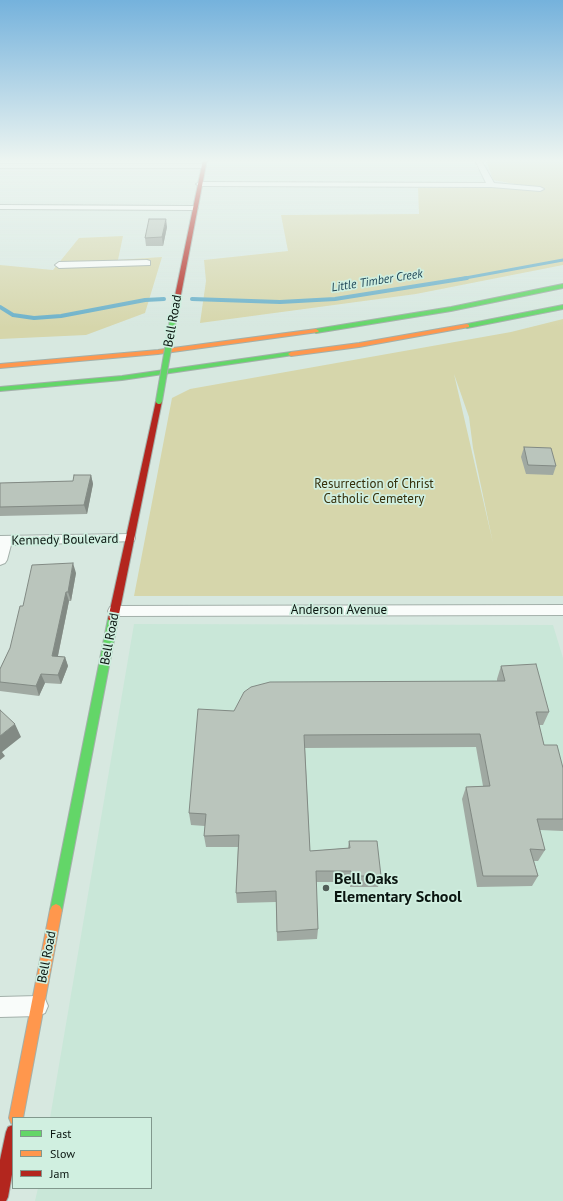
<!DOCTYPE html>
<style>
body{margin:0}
#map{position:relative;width:563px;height:1201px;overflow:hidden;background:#d7e8e0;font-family:"PT Sans",sans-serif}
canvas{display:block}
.legend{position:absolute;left:12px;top:1117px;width:140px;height:72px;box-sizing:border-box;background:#d0efe0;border:1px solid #81988d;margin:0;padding:5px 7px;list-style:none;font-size:12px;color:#0a1510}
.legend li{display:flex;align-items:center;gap:8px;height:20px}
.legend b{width:20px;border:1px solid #81988d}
</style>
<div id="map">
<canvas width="563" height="1201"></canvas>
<ul class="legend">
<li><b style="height:5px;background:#63d668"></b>Fast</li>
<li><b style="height:5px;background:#ff974d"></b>Slow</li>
<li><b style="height:5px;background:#b3261e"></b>Jam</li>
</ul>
</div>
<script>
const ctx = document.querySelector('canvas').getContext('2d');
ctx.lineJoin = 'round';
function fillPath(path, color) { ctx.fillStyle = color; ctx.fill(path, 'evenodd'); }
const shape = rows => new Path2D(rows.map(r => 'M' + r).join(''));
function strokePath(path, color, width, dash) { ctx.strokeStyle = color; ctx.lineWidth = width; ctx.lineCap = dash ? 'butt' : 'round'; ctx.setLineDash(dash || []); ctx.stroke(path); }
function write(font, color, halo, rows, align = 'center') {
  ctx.font = font + ' "PT Sans",sans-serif'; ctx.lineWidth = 3.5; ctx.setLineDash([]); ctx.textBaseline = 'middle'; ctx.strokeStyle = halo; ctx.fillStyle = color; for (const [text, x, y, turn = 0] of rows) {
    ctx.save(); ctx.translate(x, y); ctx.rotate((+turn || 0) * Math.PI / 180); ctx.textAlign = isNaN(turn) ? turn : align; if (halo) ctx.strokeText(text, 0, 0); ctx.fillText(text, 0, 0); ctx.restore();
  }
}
fillPath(shape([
 [134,624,553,625,563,658,563,1201,35,1201,38,1188,151,1188,151,1118,50,1118]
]), '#c9e7d8');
fillPath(shape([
 [486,160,563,160,563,265,416,294,200,323,206,281,204,260,288,251,281,215,419,214,418,188,525,186,493,180],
 [123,236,118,260,162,257,145,313,86,335,0,339,0,265,53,270,79,238],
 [563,319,563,596,134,596,172,398,190,389,511,332],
 [454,374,469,417,473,448,493,543]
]), '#d6d6ab');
strokePath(shape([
 [460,279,563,260]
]), '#6ab0c9', 3);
strokePath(shape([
 [192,299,280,302,335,299,467,278],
 [0,307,13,315,34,318,61,316,145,300,164,299]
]), '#6ab0c9', 4);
const street = shape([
 [475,160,481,160,494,183,540,187,544,189,540,191,491,187,200,186,196,184,200,182,486,183,475,160],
 [0,164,203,164,206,166,203,168,0,168,0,164],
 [0,205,194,206,198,208,194,210,0,209,0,205],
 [147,260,150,261,150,265,59,268,55,265,59,262,147,260],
 [129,534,134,535,135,538,134,541,11,545,7,560,5,563,0,565,0,536,129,534],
 [563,605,563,615,115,616,110,615,108,611,110,607,115,606,563,605],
 [38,996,45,999,48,1006,45,1013,38,1016,0,1017,0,997,38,996]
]);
const fast = shape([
 [563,284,563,288,451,311,316,333,313,331,316,329,451,307,563,284],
 [563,305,563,309,467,328,464,326,467,324,563,305],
 [291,352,293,353,293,355,122,380,0,391,0,387,122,376,291,352],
 [113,616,116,617,118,619,62,910,60,914,56,916,52,914,50,910,108,619,110,617,113,616]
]);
const slow = shape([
 [467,324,469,325,469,327,359,347,291,356,288,354,291,352,359,343,467,324],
 [316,329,319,331,318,332,158,354,0,368,0,364,158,350,316,329],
 [56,904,60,906,62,910,23,1118,13,1118,13,1124,11,1123,9,1118,50,910,52,906,56,904]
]);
const jam = shape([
 [203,160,207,160,176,320,173,322,170,320,203,160],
 [159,399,162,401,118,619,116,621,113,622,110,621,108,619,156,401,159,399],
 [13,1125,13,1169,8,1197,6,1201,0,1201,0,1160,6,1132,8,1127,13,1125]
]);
strokePath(street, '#a3b0aa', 2);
strokePath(fast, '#a3b0aa', 2);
strokePath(slow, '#a3b0aa', 2);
strokePath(jam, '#a3b0aa', 2);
fillPath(street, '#f9fcfa');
fillPath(fast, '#63d668');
fillPath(slow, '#ff974d');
fillPath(jam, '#b3261e');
const fastBridge = shape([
 [159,401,173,320]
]);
strokePath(fastBridge, '#a3b0aa', 8, []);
strokePath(fastBridge, '#63d668', 6);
fillPath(shape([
 [167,227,163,246,146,246,145,238],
 [524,447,556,466,553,475,526,474,521,457],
 [91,475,93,484,87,514,0,516,0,483,73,481],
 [76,573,71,601,69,601,58,656,65,657,68,666,61,684,45,683,39,696,0,691,0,669,10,648,23,606],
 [501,666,549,712,543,725,539,725,544,745,563,768,563,831,540,830,545,850,538,861,534,861,538,876,532,886,477,887,462,799,466,787,483,786,476,747,305,748,310,851,348,848,349,841,381,876,378,887,350,887,350,882,316,882,318,929,317,939,277,941,276,902,237,903,236,893,238,847,206,847,204,836,205,826,191,825,189,813,234,711,497,681,497,679]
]), '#a0a9a2');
fillPath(shape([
 [166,219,167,227,163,246,162,237],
 [91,475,93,484,87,514,84,505],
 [73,563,76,573,71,601,68,592],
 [66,592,69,601,56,665,52,656],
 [65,657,68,666,61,684,58,675],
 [41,674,45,683,39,696,36,686],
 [15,724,21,737,2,752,5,756,0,760,0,736]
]), '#828a84');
const building = shape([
 [149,219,166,219,162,237,145,238,149,219],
 [524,447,551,448,556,466,528,465,524,447],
 [74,475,91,475,84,505,0,507,0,483,73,481,74,475],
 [73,563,68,592,66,592,52,656,65,657,58,675,41,674,36,686,0,682,0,669,10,648,20,606,23,606,32,565,73,563],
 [536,664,549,712,536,712,544,745,557,745,563,768,563,819,537,819,545,850,530,849,538,876,483,876,466,787,490,786,480,734,304,735,310,851,350,848,349,841,377,841,381,876,352,876,351,871,316,871,318,929,277,932,276,891,236,893,239,835,204,836,206,814,189,813,198,709,234,711,244,692,251,687,270,682,505,681,501,666,536,664],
 [0,710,15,724,0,736,0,710]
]);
fillPath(building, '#bac5bc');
strokePath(building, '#828a84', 1);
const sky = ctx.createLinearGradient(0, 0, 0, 328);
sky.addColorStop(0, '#75b2dc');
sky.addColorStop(0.49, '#edf5f1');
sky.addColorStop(1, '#edf5f100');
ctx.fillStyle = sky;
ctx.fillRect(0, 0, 563, 328);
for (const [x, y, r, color] of [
 [326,888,4,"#525f59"]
]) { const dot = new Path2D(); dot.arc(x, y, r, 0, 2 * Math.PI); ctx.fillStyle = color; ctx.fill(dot); strokePath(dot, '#d0efe0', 1.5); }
write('italic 12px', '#204758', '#d0efe0', [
 ["Little Timber Creek",377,281,-9]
]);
write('13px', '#0a1510', '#d0efe0', [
 ["Bell Road",173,321,-80],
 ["Kennedy Boulevard",65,540,-1],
 ["Anderson Avenue",339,610],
 ["Bell Road",110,639,-79],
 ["Bell Road",47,957,-79]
]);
write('13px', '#36300c', '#d0efe0', [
 ["Resurrection of Christ",374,484],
 ["Catholic Cemetery",374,499]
]);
write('bold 16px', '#0a1510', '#d0efe0', [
 ["Bell Oaks",334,879],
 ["Elementary School",334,897]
], 'left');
</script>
